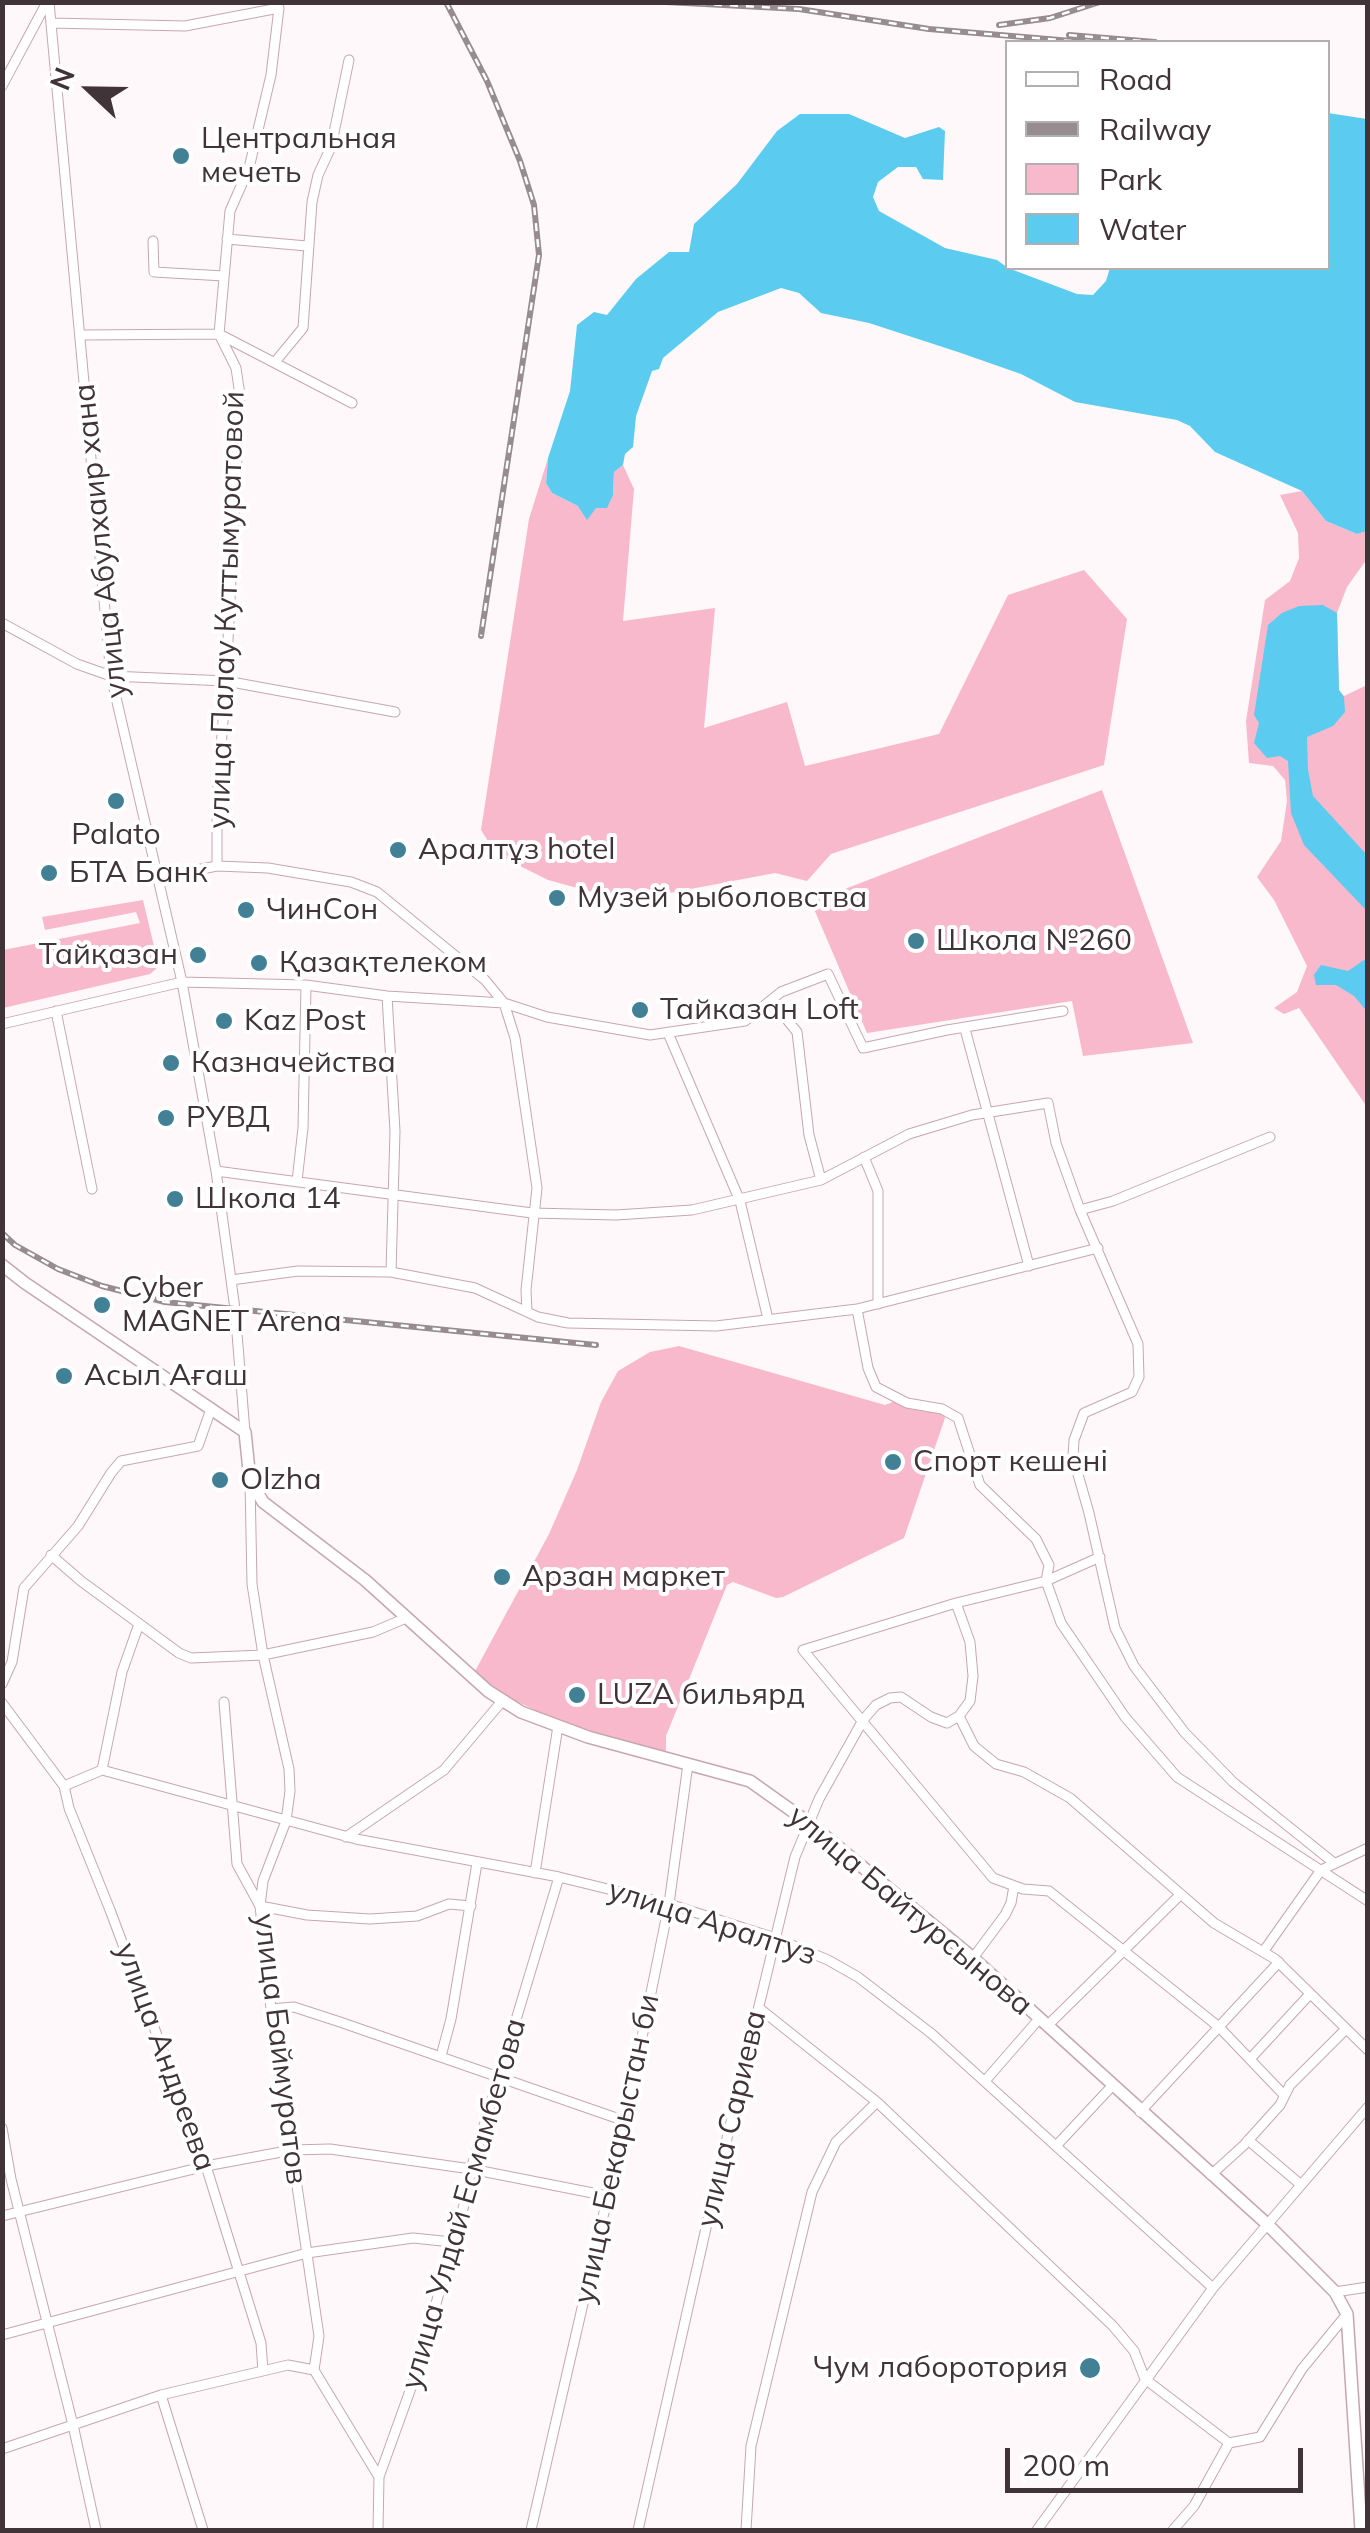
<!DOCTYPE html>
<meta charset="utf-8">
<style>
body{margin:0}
#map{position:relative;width:1370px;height:2533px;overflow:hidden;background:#fff8fa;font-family:Mulish,sans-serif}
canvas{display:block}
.frame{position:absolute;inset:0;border:5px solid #413438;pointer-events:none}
.legend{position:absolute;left:1005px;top:40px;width:325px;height:230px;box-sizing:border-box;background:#fff;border:2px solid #b3aeaf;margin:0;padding:12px 18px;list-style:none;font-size:30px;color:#413438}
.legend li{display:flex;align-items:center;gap:20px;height:50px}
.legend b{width:50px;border:2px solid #b3aeaf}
.north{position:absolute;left:40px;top:40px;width:100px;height:100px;-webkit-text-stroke:8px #fff;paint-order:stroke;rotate:292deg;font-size:28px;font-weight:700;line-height:40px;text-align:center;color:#413438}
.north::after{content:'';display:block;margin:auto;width:35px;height:45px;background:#413438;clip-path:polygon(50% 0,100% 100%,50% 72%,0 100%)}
.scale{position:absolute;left:1005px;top:2448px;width:298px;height:45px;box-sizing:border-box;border:5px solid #413438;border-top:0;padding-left:12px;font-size:30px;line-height:35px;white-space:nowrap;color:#413438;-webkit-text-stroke:8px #fff;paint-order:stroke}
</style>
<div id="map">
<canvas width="1370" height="2533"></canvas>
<div class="frame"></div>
<ul class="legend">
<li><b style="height:12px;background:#fff"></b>Road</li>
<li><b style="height:12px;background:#978d90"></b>Railway</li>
<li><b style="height:28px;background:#f8b9cc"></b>Park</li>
<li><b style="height:28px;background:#5bcbef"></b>Water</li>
</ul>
<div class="north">N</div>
<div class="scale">200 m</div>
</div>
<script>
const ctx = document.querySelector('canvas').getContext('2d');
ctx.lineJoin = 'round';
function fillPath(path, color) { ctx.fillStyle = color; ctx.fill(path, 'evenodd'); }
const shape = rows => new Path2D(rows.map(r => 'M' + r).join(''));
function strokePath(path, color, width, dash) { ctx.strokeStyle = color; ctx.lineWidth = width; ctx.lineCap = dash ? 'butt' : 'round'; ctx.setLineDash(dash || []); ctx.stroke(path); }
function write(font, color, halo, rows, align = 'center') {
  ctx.font = font + ' Mulish,sans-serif'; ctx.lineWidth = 8; ctx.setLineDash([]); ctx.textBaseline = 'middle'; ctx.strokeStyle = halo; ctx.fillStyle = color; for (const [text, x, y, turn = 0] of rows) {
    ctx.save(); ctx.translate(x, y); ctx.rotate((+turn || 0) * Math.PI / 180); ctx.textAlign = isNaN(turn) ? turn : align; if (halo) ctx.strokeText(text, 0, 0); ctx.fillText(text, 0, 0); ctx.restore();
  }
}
fillPath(shape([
 [548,458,546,483,552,493,578,506,596,508,613,495,614,472,623,465,634,489,623,621,715,608,704,728,787,702,805,766,939,734,1008,595,1084,570,1127,619,1104,765,831,854,807,881,775,873,659,895,592,892,548,880,496,854,481,830,529,519],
 [1302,491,1326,521,1357,534,1367,531,1367,559,1347,587,1337,613,1339,690,1344,696,1367,685,1367,1107,1299,1008,1284,1014,1274,1008,1297,992,1307,966,1274,900,1257,877,1281,841,1287,801,1285,780,1273,766,1249,763,1246,721,1265,600,1290,581,1299,558,1298,533,1280,495],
 [1102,790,1193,1043,1083,1056,1072,1001,867,1033,811,902],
 [143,900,157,959,156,969,150,974,3,1008,3,950,140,923,136,912,45,930,42,917],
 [679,1346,885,1405,898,1400,943,1413,945,1418,904,1538,783,1597,776,1598,733,1582,727,1585,666,1736,666,1753,594,1733,543,1714,510,1698,474,1673,549,1534,577,1470,601,1402,618,1371,650,1352]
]), '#f8b9cc');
fillPath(shape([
 [1328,113,1367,119,1367,531,1357,534,1326,521,1302,491,1215,452,1190,426,1177,420,1075,402,1021,374,958,352,869,323,821,313,799,293,781,288,718,312,663,358,659,369,652,371,636,416,633,447,625,454,623,465,614,472,613,495,607,508,596,508,587,520,578,506,552,493,546,483,548,458,570,391,577,325,594,312,607,315,636,279,669,252,689,252,694,224,737,184,777,131,800,114,849,114,905,138,939,127,945,131,943,180,923,179,916,167,898,167,878,182,873,197,879,211,945,248,997,260,1008,268,1077,294,1093,295,1106,281,1110,268,1328,268],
 [1323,605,1337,613,1339,690,1344,697,1345,712,1333,726,1307,737,1308,770,1313,796,1367,855,1367,911,1304,845,1291,813,1288,761,1280,756,1267,758,1254,743,1259,723,1254,715,1268,625,1282,613,1299,606],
 [1367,958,1367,1024,1365,1009,1354,996,1336,985,1316,985,1314,975,1321,965,1348,971]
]), '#5bcbef');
const minor = shape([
 [49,2,111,676,182,982,216,1171,235,1309,245,1432],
 [51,23,185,26,279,8,271,75,249,168,230,211,219,334,236,368,240,395,226,681,217,801,217,866],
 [2,86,47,2],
 [227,239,307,246],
 [153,241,154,272,224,276],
 [82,335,219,334,352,403],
 [275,362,303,328,312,202,318,175,331,147,349,60],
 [2,623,77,664,111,676,226,681,395,712],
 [155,878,217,866,268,868,351,882,377,892,485,980,504,1003,515,1038,537,1188,526,1290,527,1312],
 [387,996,395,1131,391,1272],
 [771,1000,797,1032,809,1135,821,1180],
 [56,1011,92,1189],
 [2,1024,182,982,306,985,387,996,504,1003,547,1017,650,1035,745,1021,781,992,828,974,863,1048,947,1030,1063,1011],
 [965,1029,1029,1266],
 [668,1033,740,1201,768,1319],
 [864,1157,878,1191,878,1304],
 [216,1171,532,1213,616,1215,692,1210,821,1180,909,1134,972,1115,1048,1103,1056,1143,1080,1210,1138,1344,1139,1377,1132,1392,1084,1413,1074,1440,1073,1457,1089,1513,1115,1628,1134,1666,1185,1733,1233,1782,1334,1863],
 [297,1181,303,1128,306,985],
 [1080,1210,1113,1201,1270,1137],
 [231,1280,298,1271,391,1272,475,1288,538,1317,568,1323,716,1326,857,1309,1098,1248],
 [857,1309,868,1368,876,1387,907,1403,942,1409,958,1418,980,1485,1036,1539,1049,1565,1046,1581,1061,1623,1125,1717,1177,1777,1368,1901],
 [250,1481,252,1584,263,1655,289,1769,290,1791,286,1821,263,1881,260,1906,271,2009,319,2336,314,2370,379,2477],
 [51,1555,81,1581,179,1653,191,1658,263,1655,373,1632,406,1618],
 [1100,1557,1046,1581,956,1603,803,1650,993,1878,1023,1889,1049,1891,1219,2027,1284,2095],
 [2,1684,12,1662,24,1588,78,1526,111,1473,121,1461,198,1446,211,1409],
 [224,1702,237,1864,260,1906,307,1915,370,1919,417,1916,449,1904,471,1906],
 [2,1703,64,1786,69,1808,110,1910,206,2166,261,2343,263,2371],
 [959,1716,974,1746,996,1764,1024,1772,1070,1798,1214,1923,1275,1959,1368,2050],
 [102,1770,356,1839,559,1877,669,1904,775,1938,828,1960,858,1977,932,2034,1213,2288],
 [102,1770,122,1672,139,1624],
 [64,1786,102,1770],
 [346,1837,444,1770,503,1700],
 [535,1873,558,1726],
 [1263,1952,1321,1870,1368,1848],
 [973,1958,1005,1915,1011,1903,1014,1886],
 [759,2008,877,2102,1113,2326,1134,2351,1145,2379,1229,2443],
 [271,2009,294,2007,340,2022,625,2121],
 [1047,2026,1181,1894],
 [441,2056,451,2019,477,1863],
 [1250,2059,1310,1994],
 [985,2081,1039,2019],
 [1140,2112,1279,1962],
 [2,2128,11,2179,73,2425,96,2530],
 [1248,2140,1300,2184],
 [1056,2146,1112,2086],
 [1211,2175,1244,2145,1280,2105,1290,2085,1346,2029],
 [2,2216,206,2166,292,2150,330,2149,471,2169,608,2196],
 [1335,2292,1368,2287],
 [2,2335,307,2253,413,2238,452,2242],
 [161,2395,203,2530],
 [2,2449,161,2395,288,2365,314,2370],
 [378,2530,379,2477,416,2374,464,2205,471,2169,559,1877],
 [531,2530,625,2121,669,1904,688,1764],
 [638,2530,715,2188,795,1857,819,1799,863,1720,876,1705,890,1698,901,1697,931,1717,947,1723,959,1716,970,1701,973,1676,970,1642,956,1603],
 [746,2530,751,2446,812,2192,836,2142,877,2102],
 [1037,2530,1213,2288,1368,2107],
 [1173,2530,1194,2506,1229,2443,1260,2437,1302,2369,1347,2314]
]);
const tertiary = shape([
 [2,1265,25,1283,245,1432,250,1480,263,1502,365,1580,488,1691,521,1712,588,1737,750,1781,809,1823,973,1958,1267,2224,1335,2292,1347,2314,1361,2530]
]);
strokePath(minor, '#c6a7b0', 11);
strokePath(tertiary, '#c6a7b0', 14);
strokePath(minor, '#fff', 9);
strokePath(tertiary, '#fff', 11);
const rail = shape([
 [446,2,487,81,520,161,534,205,539,255,481,636],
 [666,2,799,9,929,29,1083,42],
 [999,25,1050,18,1100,2],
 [1069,35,1155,42],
 [2,1233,15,1245,58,1269,102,1286,165,1302,596,1345]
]);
strokePath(rail, '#978d90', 6);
strokePath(rail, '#fff', 2.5, [8]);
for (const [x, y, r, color] of [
 [181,156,10,"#418095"],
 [116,801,10,"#418095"],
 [398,850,10,"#418095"],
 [49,873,10,"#418095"],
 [557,898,10,"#418095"],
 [246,910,10,"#418095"],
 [916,941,10,"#418095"],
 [198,955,10,"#418095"],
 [259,963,10,"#418095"],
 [640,1010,10,"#418095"],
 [224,1021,10,"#418095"],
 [171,1063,10,"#418095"],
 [166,1118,10,"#418095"],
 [175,1199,10,"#418095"],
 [102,1305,10,"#418095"],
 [64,1376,10,"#418095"],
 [893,1462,10,"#418095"],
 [220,1480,10,"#418095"],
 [502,1577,10,"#418095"],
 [577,1695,10,"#418095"],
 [1090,2368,12,"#418095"]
]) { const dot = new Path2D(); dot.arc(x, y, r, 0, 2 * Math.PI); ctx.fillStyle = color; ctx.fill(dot); strokePath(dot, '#fff', 4); }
write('30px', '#413438', '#fff', [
 ["Центральная",201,139],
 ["мечеть",201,173],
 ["Palato",116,835,"center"],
 ["Аралтұз hotel",418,850],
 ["БТА Банк",69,873],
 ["Музей рыболовства",577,898],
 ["ЧинСон",266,910],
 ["Школа №260",936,941],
 ["Тайқазан",178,955,"right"],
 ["Қазақтелеком",279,963],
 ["Тайказан Loft",660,1010],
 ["Kaz Post",244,1021],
 ["Казначейства",191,1063],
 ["РУВД",186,1118],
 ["Школа 14",195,1199],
 ["Cyber",122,1288],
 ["MAGNET Arena",122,1322],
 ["Асыл Ағаш",84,1376],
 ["Спорт кешені",913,1462],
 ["Olzha",240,1480],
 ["Арзан маркет",522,1577],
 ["LUZA бильярд",597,1695],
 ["Чум лаборотория",1068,2368,"right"]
], 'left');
write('30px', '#413438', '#fff', [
 ["улица Абулхаир хана",101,541,-96],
 ["улица Палау Куттымуратовой",227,610,-88],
 ["улица Байтурсынова",910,1911,40],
 ["улица Аралтуз",712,1923,18],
 ["улица Баймуратов",280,2049,83],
 ["улица Андреева",165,2057,70],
 ["улица Сариева",732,2119,-77],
 ["улица Бекарыстан би",617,2149,-78],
 ["улица Улдай Есмамбетова",464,2204,-74]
]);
</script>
